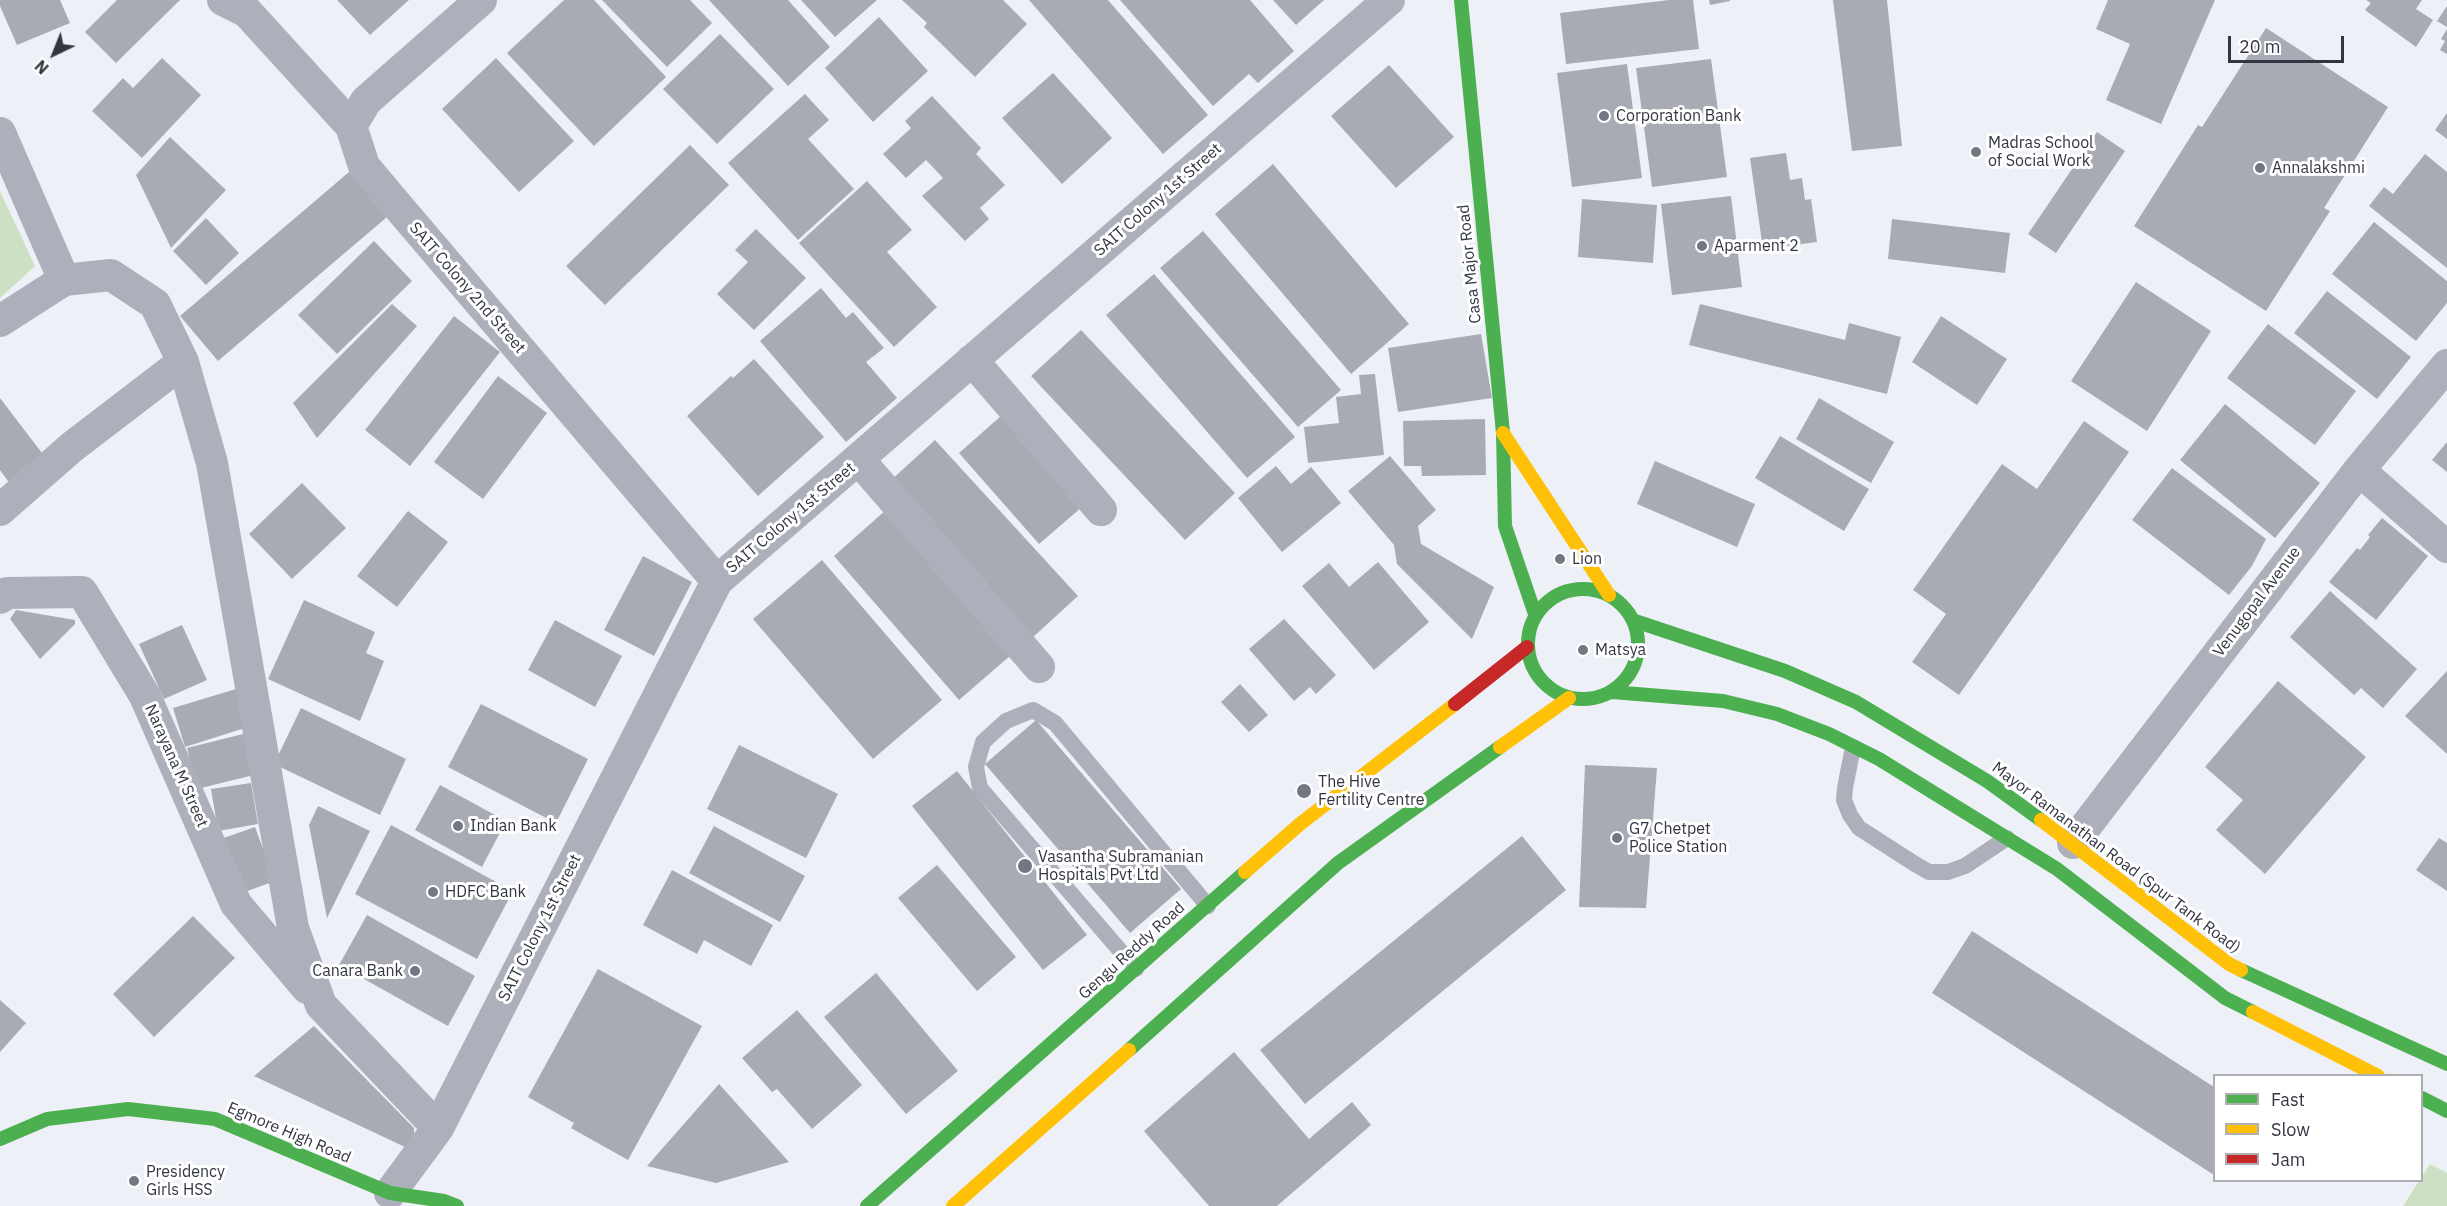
<!DOCTYPE html>
<style>
body{margin:0}
#map{position:relative;width:2447px;height:1206px;overflow:hidden;background:#eef0f7;font-family:"IBM Plex Sans",sans-serif}
canvas{display:block}
.legend{position:absolute;left:2213px;top:1074px;width:210px;height:108px;box-sizing:border-box;background:#fff;border:2px solid #adafb3;margin:0;padding:8px 10px;list-style:none;font-size:18px;color:#323642}
.legend li{display:flex;align-items:center;gap:12px;height:30px}
.legend b{width:30px;border:2px solid #adafb3}
.north{position:absolute;left:24px;top:24px;width:60px;height:60px;-webkit-text-stroke:4px #fff;paint-order:stroke;rotate:223deg;font-size:16px;font-weight:700;line-height:24px;text-align:center;color:#323642}
.north::after{content:'';display:block;margin:auto;width:21px;height:27px;background:#323642;clip-path:polygon(50% 0,100% 100%,50% 72%,0 100%)}
.scale{position:absolute;left:2228px;top:36px;width:116px;height:27px;box-sizing:border-box;border:3px solid #323642;border-top:0;padding-left:8px;font-size:18px;line-height:21px;white-space:nowrap;color:#323642;-webkit-text-stroke:4px #fff;paint-order:stroke}
</style>
<div id="map">
<canvas width="2447" height="1206"></canvas>
<ul class="legend">
<li><b style="height:8px;background:#4caf50"></b>Fast</li>
<li><b style="height:8px;background:#ffc107"></b>Slow</li>
<li><b style="height:8px;background:#c62828"></b>Jam</li>
</ul>
<div class="north">N</div>
<div class="scale">20 m</div>
</div>
<script>
const ctx = document.querySelector('canvas').getContext('2d');
ctx.lineJoin = 'round';
function fillPath(path, color) { ctx.fillStyle = color; ctx.fill(path, 'evenodd'); }
const shape = rows => new Path2D(rows.map(r => 'M' + r).join(''));
function strokePath(path, color, width, dash) { ctx.strokeStyle = color; ctx.lineWidth = width; ctx.lineCap = dash ? 'butt' : 'round'; ctx.setLineDash(dash || []); ctx.stroke(path); }
function write(font, color, halo, rows, align = 'center') {
  ctx.font = font + ' "IBM Plex Sans",sans-serif'; ctx.lineWidth = 6; ctx.setLineDash([]); ctx.textBaseline = 'middle'; ctx.strokeStyle = halo; ctx.fillStyle = color; for (const [text, x, y, turn = 0] of rows) {
    ctx.save(); ctx.translate(x, y); ctx.rotate((+turn || 0) * Math.PI / 180); ctx.textAlign = isNaN(turn) ? turn : align; if (halo) ctx.strokeText(text, 0, 0); ctx.fillText(text, 0, 0); ctx.restore();
  }
}
fillPath(shape([
 [0,191,35,266,0,298],
 [2430,1164,2447,1173,2447,1206,2403,1206]
]), '#cee0c3');
fillPath(shape([
 [0,0,60,0,70,23,17,45,0,6],
 [117,0,180,0,116,63,85,32],
 [337,0,409,0,370,35],
 [564,0,594,0,666,77,594,146,507,53],
 [602,0,690,0,712,23,667,67],
 [709,0,788,0,830,47,788,86],
 [801,0,877,0,835,37],
 [902,0,1003,0,1027,24,975,77,924,27,927,23],
 [1029,0,1108,0,1208,115,1163,154],
 [1120,0,1250,0,1294,51,1258,83,1249,74,1213,106],
 [1273,0,1324,0,1296,25],
 [1669,0,1693,0,1699,49,1566,64,1560,13],
 [1709,0,1730,0,1730,1,1710,5],
 [1833,0,1887,0,1902,146,1852,151],
 [2108,0,2215,0,2161,124,2106,100,2130,44,2096,29],
 [2366,0,2422,0,2416,9,2433,20,2416,47,2365,10,2371,3],
 [2447,6,2447,27,2437,21],
 [879,17,928,71,873,122,825,68],
 [2266,28,2388,107,2324,208,2330,211,2266,311,2134,226,2198,125,2202,127],
 [2447,29,2447,54,2440,50,2445,41,2441,39],
 [720,34,774,89,717,144,663,89],
 [162,58,201,95,142,158,92,111,123,78,133,88],
 [496,58,574,141,519,192,442,109],
 [1711,59,1727,177,1652,187,1636,68],
 [1627,64,1642,178,1572,187,1557,73],
 [1389,65,1454,137,1396,188,1331,116],
 [1053,73,1112,138,1062,184,1002,118],
 [805,94,829,120,808,139,854,189,798,240,728,163],
 [932,96,981,148,976,154,1005,185,980,208,989,219,965,241,922,196,943,178,926,160,906,178,883,154,911,128,905,121],
 [2447,113,2447,139,2435,130],
 [2097,132,2125,151,2056,253,2028,234],
 [170,137,226,190,171,248,136,175],
 [690,145,729,185,605,305,566,266],
 [1786,153,1790,180,1802,178,1805,200,1811,199,1817,242,1763,249,1750,158],
 [2425,154,2447,172,2447,268,2369,206,2384,187,2393,194],
 [1273,164,1409,324,1351,374,1215,214],
 [349,172,387,217,218,361,180,316],
 [867,181,912,230,887,252,937,307,894,347,799,243],
 [1731,196,1742,287,1672,295,1661,204],
 [1582,199,1657,205,1653,263,1578,257],
 [206,218,239,253,206,285,173,251],
 [1892,219,2010,233,2005,273,1888,259],
 [2374,222,2447,281,2447,303,2416,341,2332,274],
 [756,229,806,278,754,330,717,294,748,262,735,250],
 [1203,231,1341,390,1298,427,1160,268],
 [374,241,412,281,337,354,298,315],
 [1154,274,1295,437,1247,478,1106,315],
 [2136,282,2211,331,2147,431,2071,381],
 [821,288,846,318,853,312,884,348,866,362,897,398,846,442,760,341],
 [2327,291,2411,357,2377,399,2294,333],
 [392,304,417,326,317,438,293,403],
 [1700,304,1845,340,1849,323,1901,337,1887,394,1689,345],
 [454,316,500,352,410,466,365,430],
 [1941,316,2007,359,1977,405,1912,362],
 [2268,324,2356,391,2315,445,2227,378],
 [1081,330,1235,493,1185,540,1031,376],
 [1481,334,1492,398,1398,412,1388,348],
 [754,359,824,437,758,496,687,416,731,376,733,378],
 [1375,374,1384,455,1308,463,1304,427,1339,423,1336,397,1361,394,1359,375],
 [498,376,547,413,483,499,434,462],
 [0,398,45,457,10,484,0,470],
 [1819,398,1894,442,1871,483,1796,439],
 [2225,404,2320,483,2275,538,2180,460],
 [1001,416,1082,507,1039,544,959,453],
 [1485,419,1486,475,1422,476,1421,466,1404,466,1403,421],
 [2084,421,2129,452,1959,695,1912,662,1946,614,1913,590,2002,464,2037,489],
 [1780,436,1869,489,1844,531,1755,478],
 [935,440,1078,596,1032,638,889,482],
 [2447,442,2447,472,2432,460],
 [1390,456,1436,510,1418,526,1421,544,1494,587,1472,639,1397,564,1394,545,1348,491],
 [1655,461,1755,504,1737,547,1637,504],
 [1276,466,1291,484,1311,467,1341,503,1282,552,1238,498],
 [2172,468,2266,539,2252,566,2229,595,2132,520],
 [302,483,346,528,292,579,249,534],
 [886,510,1011,655,959,700,834,556],
 [408,511,448,542,397,607,357,576],
 [2382,518,2428,556,2376,620,2329,582,2357,548,2360,550,2370,537,2368,535],
 [643,556,692,582,654,656,604,630],
 [822,560,942,700,873,759,753,619],
 [1378,562,1429,622,1374,670,1302,586,1329,563,1349,587],
 [2330,591,2417,669,2383,708,2361,688,2354,695,2290,637],
 [304,600,375,632,366,653,384,661,360,721,268,679],
 [16,610,75,620,75,624,40,659,10,619],
 [1284,619,1336,675,1316,694,1310,687,1294,701,1249,649],
 [555,620,622,656,595,707,528,670],
 [182,625,207,680,164,699,139,644],
 [2447,671,2447,754,2405,716],
 [2278,681,2366,757,2265,874,2216,830,2243,800,2205,767],
 [1240,684,1268,715,1249,732,1221,702],
 [236,689,248,727,185,747,173,708],
 [481,704,588,759,556,823,448,767],
 [301,708,406,759,380,815,274,764],
 [1036,720,1181,889,1130,933,985,764],
 [243,734,254,775,197,789,187,748],
 [739,745,838,794,806,858,707,809],
 [1585,765,1657,768,1646,908,1579,907],
 [957,771,1087,935,1043,970,912,806],
 [251,783,258,824,218,831,211,789],
 [440,785,506,821,482,867,415,830],
 [318,806,370,831,327,918,309,825],
 [391,825,513,891,477,959,355,894],
 [714,826,805,876,780,922,689,873],
 [255,827,275,881,239,894,218,840],
 [1522,836,1566,890,1305,1104,1260,1050],
 [2439,838,2447,843,2447,891,2416,870],
 [937,865,1016,957,977,991,898,898],
 [672,870,773,925,751,966,704,940,697,954,643,925],
 [367,915,475,976,448,1026,339,965],
 [193,916,235,958,154,1037,113,994],
 [1972,931,2214,1087,2214,1175,1932,993],
 [598,969,702,1026,628,1160,571,1128,574,1123,528,1097],
 [876,973,958,1071,906,1114,824,1017],
 [0,1000,26,1023,0,1052],
 [797,1010,862,1085,812,1129,777,1089,772,1092,742,1058],
 [314,1026,414,1128,414,1134,405,1147,254,1076],
 [1234,1052,1309,1139,1352,1102,1371,1125,1277,1206,1209,1206,1144,1131],
 [719,1084,789,1162,716,1183,647,1166]
]), '#a9abb4');
strokePath(shape([
 [1853,747,1845,788,1844,800,1850,815,1859,828,1915,864,1929,872,1948,872,1965,866,2007,838],
 [1136,969,980,788,976,767,983,742,1006,721,1033,710,1055,723,1208,906]
]), '#adb0bb', 16);
strokePath(shape([
 [223,0,247,12,351,126,364,166,390,197,717,581],
 [351,126,366,101,481,0],
 [0,133,64,280,111,275,155,304,183,362,212,463,293,928,321,1005,438,1128],
 [0,321,64,280],
 [972,360,1101,510],
 [859,460,1039,667],
 [2359,470,2447,547],
 [0,510,72,447,183,362],
 [0,598,7,593,82,592,145,696,236,904,307,988],
 [2073,843,2359,470,2447,365],
 [390,1193,438,1128,717,581,1389,0]
]), '#adb0bb', 32);
strokePath(shape([
 [1461,0,1503,433,1505,526,1535,614],
 '1528 644a55 55 0 1 1 110 0a55 55 0 1 1-110 0Z',
 [1635,621,1785,671,1856,702,1987,781,2041,820],
 [1612,692,1723,701,1777,714,1829,734,1879,759,2057,869,2225,998,2253,1012],
 [2241,970,2447,1064],
 [1129,1050,1338,863,1500,747],
 [2422,1098,2447,1111],
 [0,1139,47,1119,128,1109,215,1119,390,1193,444,1201,457,1206],
 [867,1206,1245,872]
]), '#4caf50', 14);
strokePath(shape([
 [1503,433,1609,595],
 [1500,747,1569,698],
 [2041,820,2229,964,2241,970],
 [1245,872,1300,824,1455,704],
 [2253,1012,2378,1076],
 [953,1206,1129,1050]
]), '#ffc107', 14);
strokePath(shape([
 [1455,704,1527,647]
]), '#c62828', 14);
for (const [x, y, r, color] of [
 [1604,116,6,"#747781"],
 [1976,152,6,"#747781"],
 [2260,168,6,"#747781"],
 [1702,246,6,"#747781"],
 [1560,559,6,"#747781"],
 [1583,650,6,"#747781"],
 [1304,791,8,"#747781"],
 [458,826,6,"#747781"],
 [1617,838,6,"#747781"],
 [1025,866,8,"#747781"],
 [433,892,6,"#747781"],
 [415,971,6,"#747781"],
 [134,1181,6,"#747781"]
]) { const dot = new Path2D(); dot.arc(x, y, r, 0, 2 * Math.PI); ctx.fillStyle = color; ctx.fill(dot); strokePath(dot, '#fff', 2); }
write('16px', '#323642', '#fff', [
 ["Corporation Bank",1616,116],
 ["Madras School",1988,143],
 ["of Social Work",1988,161],
 ["Annalakshmi",2272,168],
 ["Aparment 2",1714,246],
 ["Lion",1572,559],
 ["Matsya",1595,650],
 ["The Hive",1318,782],
 ["Fertility Centre",1318,800],
 ["Indian Bank",470,826],
 ["G7 Chetpet",1629,829],
 ["Police Station",1629,847],
 ["Vasantha Subramanian",1038,857],
 ["Hospitals Pvt Ltd",1038,875],
 ["HDFC Bank",445,892],
 ["Canara Bank",403,971,"right"],
 ["Presidency",146,1172],
 ["Girls HSS",146,1190]
], 'left');
write('16px', '#323642', '#fff', [
 ["SAIT Colony 1st Street",1158,200,-41],
 ["Casa Major Road",1470,264,-96],
 ["SAIT Colony 2nd Street",467,288,49],
 ["SAIT Colony 1st Street",791,518,-40],
 ["Venugopal Avenue",2257,602,-53],
 ["Narayana M Street",176,766,66],
 ["Mayor Ramanathan Road (Spur Tank Road)",2116,858,37],
 ["SAIT Colony 1st Street",540,928,-63],
 ["Gengu Reddy Road",1132,951,-42],
 ["Egmore High Road",289,1133,23]
]);
</script>
